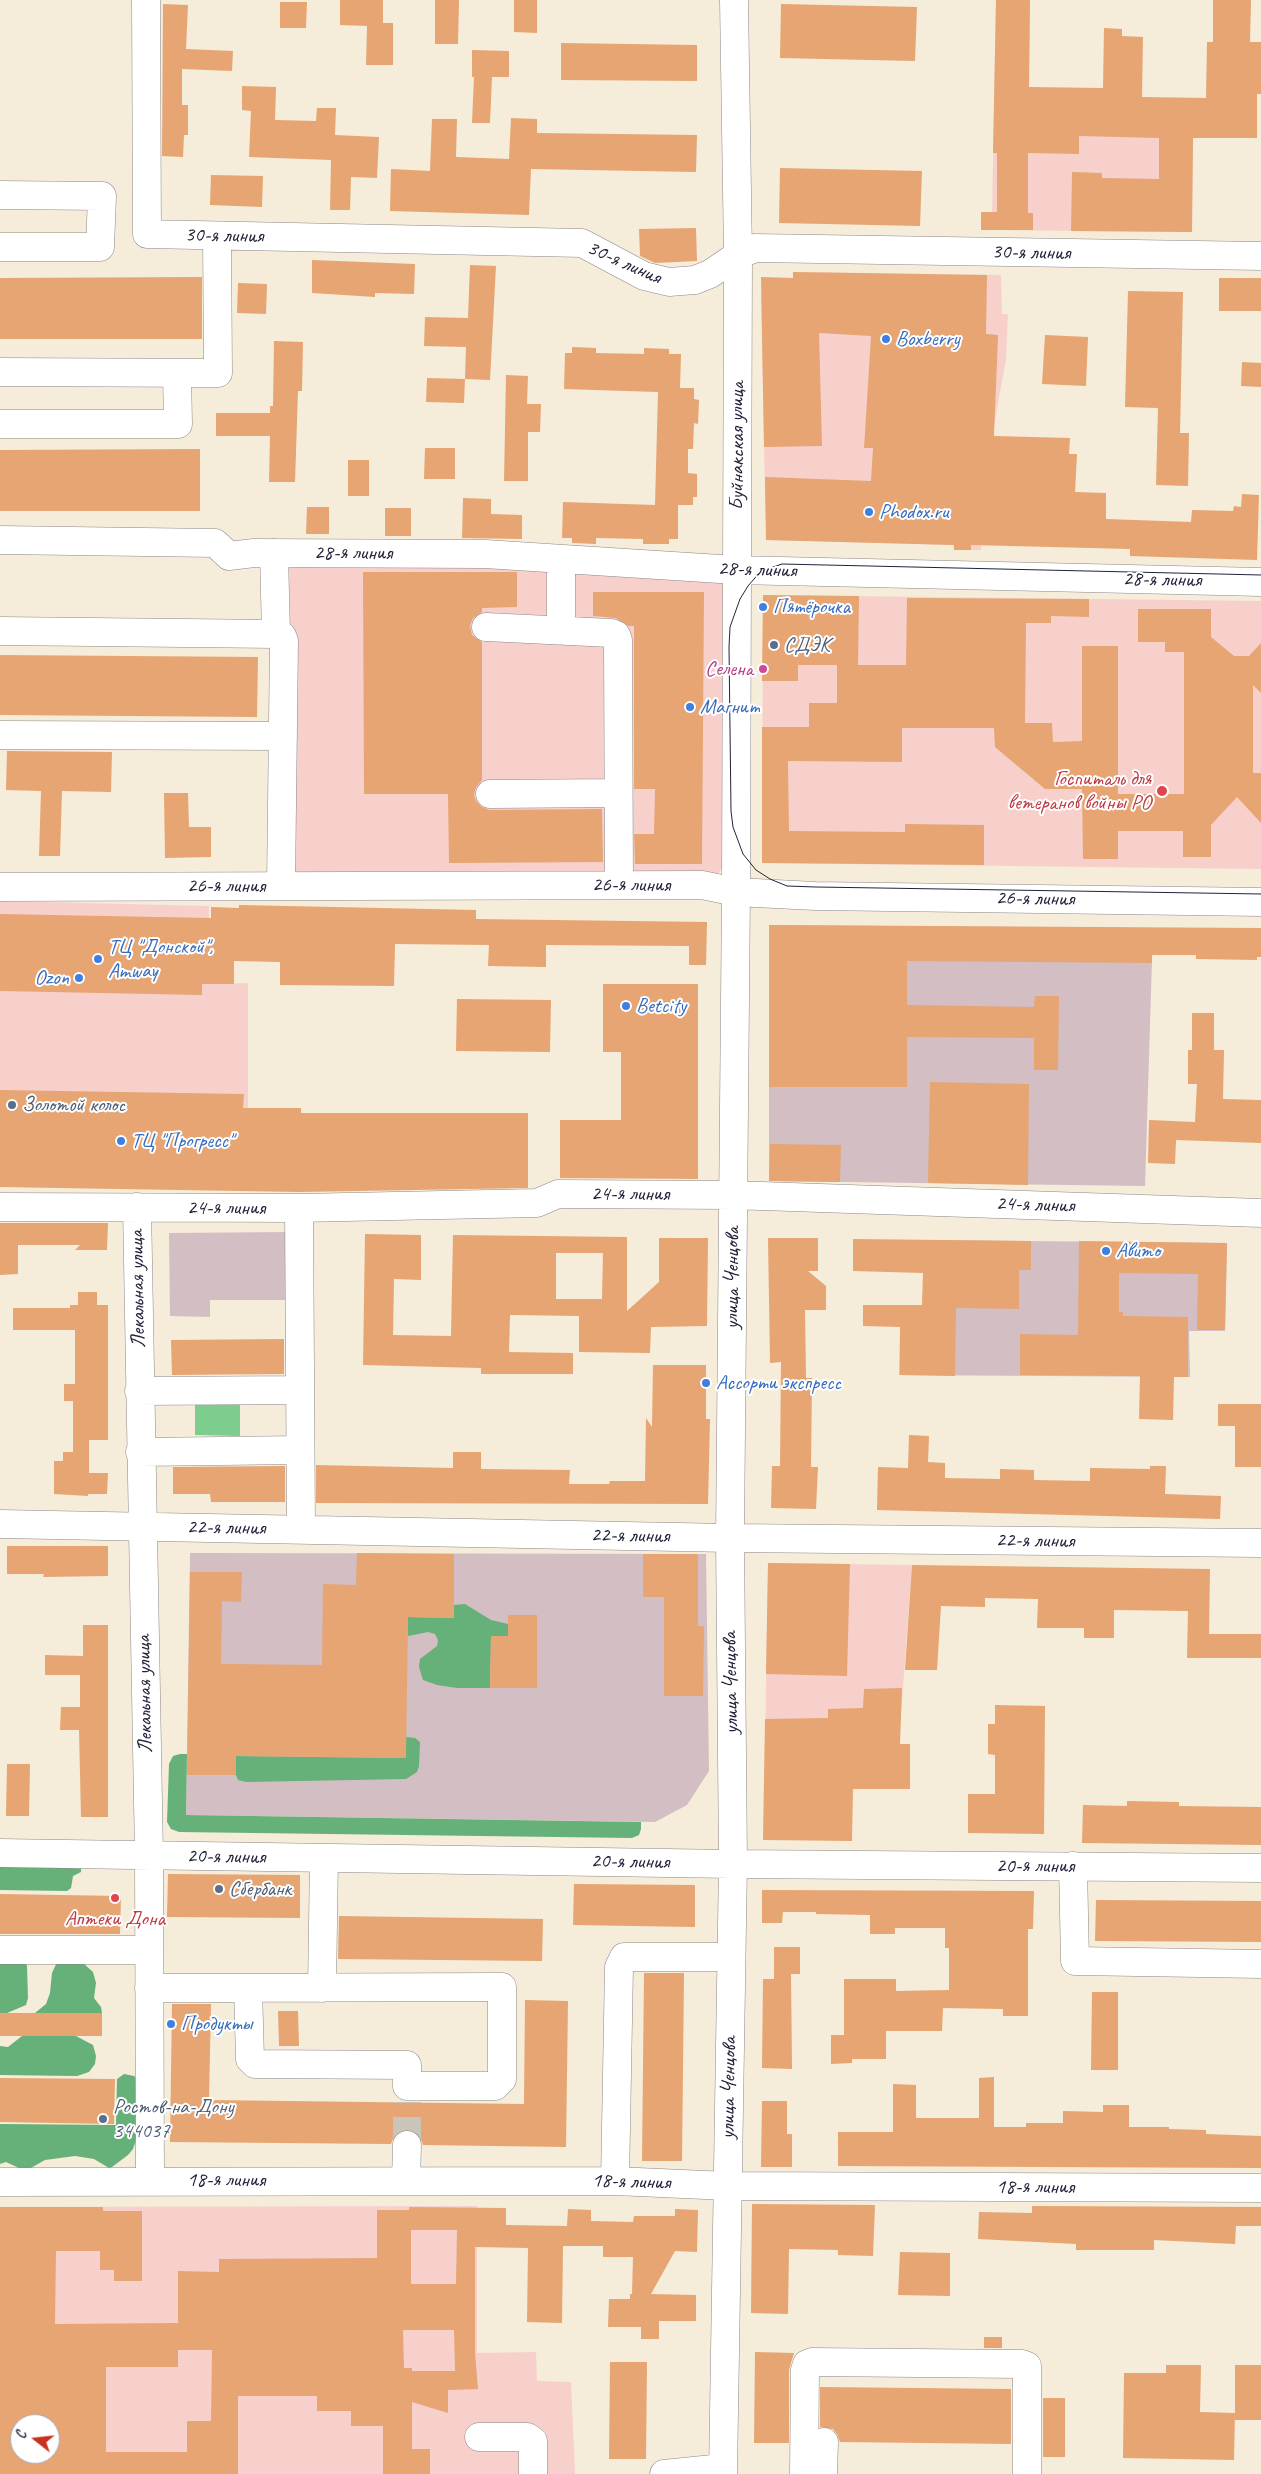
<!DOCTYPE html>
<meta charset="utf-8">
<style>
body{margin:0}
#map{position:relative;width:1261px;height:2474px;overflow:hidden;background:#f5ecd9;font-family:Caveat,sans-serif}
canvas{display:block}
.north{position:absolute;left:10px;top:2414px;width:50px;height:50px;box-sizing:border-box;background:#fff;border:1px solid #a7a7b1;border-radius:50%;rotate:286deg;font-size:14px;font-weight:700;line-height:20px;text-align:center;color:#22223b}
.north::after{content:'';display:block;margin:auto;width:18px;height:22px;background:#c8321e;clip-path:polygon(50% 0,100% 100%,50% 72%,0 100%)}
</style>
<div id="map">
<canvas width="1261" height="2474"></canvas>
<div class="north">С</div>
</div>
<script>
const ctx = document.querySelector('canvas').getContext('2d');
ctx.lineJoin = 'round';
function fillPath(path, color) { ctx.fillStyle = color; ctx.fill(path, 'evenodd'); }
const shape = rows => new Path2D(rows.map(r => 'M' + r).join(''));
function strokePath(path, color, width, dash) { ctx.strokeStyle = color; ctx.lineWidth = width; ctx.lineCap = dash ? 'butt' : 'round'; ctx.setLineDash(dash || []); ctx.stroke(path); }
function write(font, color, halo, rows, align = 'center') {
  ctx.font = font + ' Caveat,sans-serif'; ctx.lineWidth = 4; ctx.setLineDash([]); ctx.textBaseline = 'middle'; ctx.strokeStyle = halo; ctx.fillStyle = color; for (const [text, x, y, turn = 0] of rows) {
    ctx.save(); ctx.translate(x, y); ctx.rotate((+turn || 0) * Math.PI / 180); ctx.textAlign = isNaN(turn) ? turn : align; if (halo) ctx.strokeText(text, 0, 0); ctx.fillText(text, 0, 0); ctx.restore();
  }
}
fillPath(shape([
 [996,0,1030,0,1029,87,1080,96,1193,99,1192,232,981,230,981,217,992,216],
 [793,272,1001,275,1002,314,1008,314,1006,359,983,485,981,550,954,550,953,545,766,540,761,295,793,278],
 [289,563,707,573,723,580,726,589,725,863,718,874,708,878,293,877],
 [763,595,1261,601,1261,869,762,863],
 [0,901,209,906,208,984,248,983,248,1187,0,1184],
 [768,1563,912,1565,899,1742,765,1746],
 [477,2206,477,2353,536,2352,537,2381,571,2382,575,2474,0,2474,0,2207],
 [20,2424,50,2424,50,2454,20,2454]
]), '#f7d0cc');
fillPath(shape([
 [769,925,1153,928,1145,1186,769,1181],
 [292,1232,290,1300,210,1300,210,1317,170,1316,169,1233],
 [924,1240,1227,1243,1225,1331,1189,1331,1190,1377,899,1375,900,1331,922,1330],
 [190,1553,706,1554,709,1771,687,1805,655,1822,186,1815]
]), '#d2bec3');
fillPath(shape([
 [195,1403,240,1403,240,1436,195,1435]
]), '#7dcd8e');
fillPath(shape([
 [465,1604,491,1620,508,1624,508,1636,491,1636,490,1688,457,1688,437,1685,423,1680,419,1667,420,1659,437,1646,438,1640,435,1634,428,1632,408,1636,408,1617,453,1618,454,1605],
 [406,1737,415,1738,420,1742,419,1766,417,1772,406,1779,246,1782,238,1780,236,1775,236,1756,406,1758],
 [180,1754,187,1754,186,1815,641,1822,641,1829,639,1835,632,1838,179,1832,171,1829,167,1822,169,1764,173,1756],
 [0,1865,81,1866,81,1872,73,1876,71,1888,67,1891,0,1890],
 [0,1959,25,1960,27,1966,28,1998,26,2005,7,2013,0,2013],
 [58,1960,83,1963,93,1972,96,1983,94,1998,101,2007,102,2013,35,2013,46,2004,50,1993,52,1973],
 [22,2036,76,2036,93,2045,96,2056,95,2064,89,2072,77,2076,0,2075,0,2046,8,2047],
 [124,2074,134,2076,140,2082,140,2128,133,2149,128,2155,112,2167,109,2168,94,2159,75,2156,45,2160,29,2169,19,2168,6,2162,0,2164,0,2124,116,2125,117,2079]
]), '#66b079');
fillPath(shape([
 [340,0,383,0,383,23,393,23,393,65,366,65,367,26,340,25],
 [435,0,459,0,458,44,435,44],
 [514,0,537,0,537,33,514,32],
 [996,0,1030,0,1029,87,1103,88,1104,28,1122,29,1122,36,1143,37,1142,97,1206,98,1207,42,1213,42,1213,0,1251,0,1250,42,1261,42,1261,94,1257,94,1257,138,1193,138,1192,232,1071,231,1072,172,1102,173,1102,178,1159,179,1159,138,1079,136,1079,154,1028,153,1028,213,1033,213,1033,230,981,230,981,212,997,212,997,153,993,153],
 [280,2,307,2,306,28,280,28],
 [163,4,188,5,186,49,233,51,232,71,182,69,182,105,188,105,188,135,184,135,183,157,162,156],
 [781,4,917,7,915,61,780,58],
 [561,43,697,45,697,81,561,80],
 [472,50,509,51,509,77,492,77,490,123,472,123,474,77,472,77],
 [242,86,276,87,275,120,316,121,317,108,336,108,335,135,379,137,377,178,351,177,350,210,330,210,331,160,249,157,251,111,242,110],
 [511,118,537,119,537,133,697,135,696,172,531,169,529,215,390,211,391,169,430,171,432,119,457,119,456,157,509,159],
 [780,168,922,171,920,226,779,223],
 [211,175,263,176,262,207,210,205],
 [696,228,697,261,655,263,640,256,639,229],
 [312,260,415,264,414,294,375,293,375,297,312,293],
 [470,265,496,266,490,380,465,379,466,347,424,346,425,317,468,318],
 [793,272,987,275,986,334,998,335,994,436,1070,438,1069,454,1077,454,1075,492,1106,493,1106,519,1191,522,1192,510,1233,511,1234,506,1241,507,1242,494,1259,495,1257,560,1130,556,1130,549,971,545,971,550,954,550,954,545,766,540,765,477,871,481,873,448,864,448,871,336,819,333,822,446,764,447,761,277,793,278],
 [202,277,202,339,0,339,0,278],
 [1219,278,1261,278,1261,311,1219,311],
 [238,283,267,284,266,314,237,313],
 [1128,291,1183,292,1180,433,1189,433,1188,486,1156,485,1158,408,1125,407],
 [1045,335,1088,337,1086,386,1042,384],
 [274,341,303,342,302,391,298,391,295,482,269,482,270,436,216,436,216,413,270,413,270,406,273,406],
 [572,347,596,348,596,353,644,354,644,348,669,349,669,354,681,354,680,388,694,388,694,399,699,400,698,424,694,423,693,449,688,449,688,473,697,474,697,497,693,497,693,505,678,505,678,539,669,539,669,544,643,544,643,539,596,538,596,544,572,543,572,538,562,538,563,502,655,505,658,392,564,389,565,353,572,353],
 [1242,362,1261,363,1261,387,1241,386],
 [506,375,528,376,527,404,541,404,540,432,528,432,528,481,504,481],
 [427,378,465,379,464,403,426,402],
 [425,448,455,448,455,479,424,479],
 [200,449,200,511,0,511,0,450],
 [348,460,369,460,369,496,348,496],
 [463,498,491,499,491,514,522,515,522,539,462,538],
 [307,507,329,507,329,534,306,534],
 [385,508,411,508,411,536,385,536],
 [363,572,517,572,517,607,482,608,482,612,473,618,470,626,472,635,482,642,482,780,476,787,474,795,476,801,482,807,490,810,602,809,603,862,449,863,448,794,364,794],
 [593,592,704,592,702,864,635,864,634,834,654,834,655,789,634,789,634,626,628,626,616,618,593,616],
 [763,595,859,596,858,665,906,665,907,598,1089,599,1089,617,1051,616,1051,623,1026,623,1025,723,1052,723,1053,742,1082,741,1082,646,1118,646,1118,794,1184,794,1184,652,1165,652,1165,642,1138,642,1138,609,1211,609,1211,637,1234,656,1249,656,1261,643,1261,693,1253,685,1253,773,1261,773,1261,823,1237,797,1211,825,1211,857,1183,857,1183,831,1118,831,1118,859,1083,859,1082,789,1045,789,995,747,994,728,902,728,902,762,788,761,789,831,905,832,905,824,984,825,984,865,762,863,762,727,809,727,809,703,837,703,837,665,798,665,798,681,762,681],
 [0,655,258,657,257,717,0,715],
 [7,751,112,752,111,792,62,791,60,856,39,856,41,791,6,790],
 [164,793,188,793,189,827,211,827,211,857,165,858],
 [239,905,476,910,476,919,707,922,706,965,689,965,689,946,546,945,546,967,488,966,489,945,395,944,394,986,280,985,280,962,234,961,234,984,202,984,202,995,0,991,0,914,211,918,211,907,239,908],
 [769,925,1261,928,1261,957,1257,957,1257,960,1196,959,1196,955,1152,955,1152,963,907,961,907,1005,1034,1007,1035,996,1059,996,1058,1070,1034,1070,1034,1038,907,1037,907,1087,769,1087],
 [603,984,698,984,698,1179,560,1178,560,1120,621,1120,621,1052,603,1052],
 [457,999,551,1000,550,1052,456,1051],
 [1192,1013,1214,1013,1214,1050,1224,1050,1223,1099,1261,1100,1261,1143,1176,1140,1175,1164,1148,1163,1149,1120,1195,1122,1197,1084,1188,1084,1188,1050,1192,1050],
 [930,1082,1029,1084,1028,1185,928,1183],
 [0,1090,244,1094,243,1108,301,1108,301,1113,528,1113,528,1188,299,1192,0,1187],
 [770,1144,841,1145,840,1182,769,1181],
 [0,1223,108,1223,107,1250,75,1250,80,1245,18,1245,18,1274,0,1275],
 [365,1234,421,1235,421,1280,394,1279,393,1335,451,1336,453,1235,627,1237,627,1311,659,1282,659,1238,708,1238,707,1326,651,1327,650,1353,579,1352,579,1316,510,1315,509,1352,573,1353,573,1374,481,1374,481,1368,363,1365],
 [556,1253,603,1253,602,1299,556,1299],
 [768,1238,818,1238,818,1271,808,1271,826,1286,826,1310,805,1310,806,1378,812,1378,811,1467,818,1467,816,1509,771,1508,772,1466,780,1466,781,1362,770,1363],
 [853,1239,1031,1241,1031,1270,1019,1270,1019,1309,956,1308,955,1376,900,1375,900,1327,863,1326,863,1305,922,1305,923,1273,853,1271],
 [1079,1241,1227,1243,1225,1330,1197,1330,1198,1274,1119,1273,1119,1312,1123,1312,1123,1316,1188,1317,1188,1377,1174,1377,1173,1420,1139,1419,1140,1376,1020,1375,1020,1334,1078,1335],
 [78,1292,97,1292,97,1305,108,1305,108,1440,89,1440,89,1473,108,1473,107,1494,88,1494,88,1496,54,1494,54,1461,63,1461,63,1452,73,1452,73,1401,64,1401,64,1384,75,1384,75,1330,13,1330,13,1308,70,1308,70,1305,78,1305],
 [284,1339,284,1374,172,1375,171,1340],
 [653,1365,706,1365,706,1419,710,1419,708,1504,316,1503,316,1465,453,1468,453,1452,481,1452,481,1469,570,1470,569,1484,609,1484,610,1481,645,1481,646,1418,652,1427],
 [1218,1404,1261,1404,1261,1467,1235,1467,1235,1426,1218,1426],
 [909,1435,929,1436,928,1462,945,1463,945,1478,1000,1479,1000,1469,1034,1470,1034,1480,1090,1481,1090,1468,1150,1469,1150,1466,1166,1466,1165,1494,1221,1496,1220,1519,877,1510,878,1467,908,1468],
 [285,1466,285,1502,211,1502,210,1494,173,1494,173,1467],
 [7,1546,108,1546,108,1576,43,1577,44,1574,7,1574],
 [357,1553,454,1554,454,1618,408,1617,406,1758,236,1756,236,1775,187,1775,190,1572,242,1572,241,1602,222,1601,221,1664,322,1665,323,1584,356,1585],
 [643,1554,698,1554,698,1626,704,1626,703,1696,664,1696,664,1597,643,1597],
 [768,1563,850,1564,847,1676,766,1674],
 [912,1565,1210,1569,1209,1634,1261,1634,1261,1658,1187,1658,1188,1611,1114,1610,1114,1638,1084,1638,1084,1628,1037,1628,1038,1599,985,1598,985,1607,941,1606,937,1670,905,1670],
 [508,1615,537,1615,537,1688,490,1688,491,1636,508,1636],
 [83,1625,108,1625,108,1817,81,1817,79,1730,60,1730,61,1707,80,1707,80,1675,45,1675,45,1655,83,1656],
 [902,1688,900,1744,910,1744,910,1789,853,1789,852,1841,763,1840,765,1719,828,1718,828,1709,863,1708,864,1689],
 [995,1705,1045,1706,1044,1834,968,1833,968,1794,995,1794,995,1755,988,1754,988,1724,995,1724],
 [7,1764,30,1764,29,1816,6,1816],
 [1127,1801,1179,1802,1179,1806,1261,1807,1261,1845,1082,1843,1083,1805,1127,1806],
 [168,1874,300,1875,300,1918,167,1917],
 [574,1884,695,1885,695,1927,573,1925],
 [762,1890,1034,1891,1033,1929,1028,1929,1028,2016,1003,2016,1003,2009,943,2008,942,2031,886,2031,886,2059,852,2059,852,2063,831,2064,831,2035,844,2035,844,1979,896,1979,896,1991,949,1990,949,1948,945,1948,945,1928,895,1928,895,1934,870,1934,870,1915,816,1914,816,1912,783,1912,782,1923,762,1923],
 [0,1894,121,1896,120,1934,0,1934],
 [1096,1900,1261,1901,1261,1942,1095,1941],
 [339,1916,543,1919,542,1961,338,1959],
 [774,1947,800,1947,800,1974,791,1974,792,2069,762,2068,763,1979,774,1979],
 [644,1973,684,1973,682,2161,642,2161],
 [1092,1992,1118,1992,1118,2070,1091,2070],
 [525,2000,568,2001,566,2147,423,2145,420,2137,416,2132,407,2129,399,2132,394,2136,391,2144,170,2142,172,2004,211,2004,209,2100,524,2104],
 [278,2011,298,2011,299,2046,279,2046],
 [0,2013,102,2013,102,2036,0,2036],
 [994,2077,994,2127,1026,2127,1026,2123,1063,2123,1063,2111,1103,2112,1103,2105,1129,2105,1129,2127,1169,2127,1169,2129,1206,2130,1206,2134,1261,2136,1261,2168,838,2166,838,2132,893,2132,893,2084,916,2085,916,2118,979,2118,979,2078],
 [0,2078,115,2079,114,2124,0,2122],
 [762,2101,787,2101,787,2134,792,2134,792,2167,761,2167],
 [752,2204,875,2205,873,2256,838,2255,838,2250,789,2249,788,2314,751,2313],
 [1032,2206,1261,2207,1261,2226,1236,2226,1235,2244,1154,2240,1154,2250,1076,2250,1076,2244,978,2239,979,2212,1032,2213],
 [0,2207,103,2207,103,2211,142,2211,142,2281,114,2281,114,2270,100,2270,100,2251,56,2251,55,2324,178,2323,178,2271,219,2272,219,2259,377,2258,377,2210,409,2210,409,2207,506,2208,506,2225,567,2226,568,2209,591,2210,591,2221,633,2222,634,2216,675,2216,675,2209,698,2210,697,2252,675,2251,651,2294,696,2295,696,2321,659,2321,659,2339,641,2339,641,2327,608,2327,609,2299,630,2299,630,2294,632,2294,633,2257,603,2257,603,2246,563,2246,562,2323,527,2322,528,2248,475,2247,475,2353,478,2389,448,2390,448,2413,412,2402,412,2449,430,2449,430,2474,383,2474,383,2426,351,2426,351,2411,317,2411,317,2396,238,2396,238,2474,0,2474],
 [411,2230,457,2230,456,2284,411,2284],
 [403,2330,454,2330,455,2371,412,2371,412,2368,404,2368],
 [178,2350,212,2350,211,2421,187,2421,187,2452,106,2452,106,2367,178,2367],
 [20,2424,50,2424,50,2454,20,2454],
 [900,2252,950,2253,950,2296,898,2295],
 [984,2337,1002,2337,1002,2348,984,2348],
 [755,2352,794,2353,789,2370,789,2443,754,2443],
 [610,2362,647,2362,646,2459,609,2459],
 [1166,2365,1201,2365,1200,2412,1235,2413,1234,2460,1123,2458,1124,2373,1166,2373],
 [1235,2365,1261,2365,1261,2420,1235,2420],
 [820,2387,1011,2389,1011,2444,840,2442,837,2434,833,2429,820,2427],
 [1043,2398,1065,2398,1065,2457,1043,2457]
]), '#e6a572');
strokePath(shape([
 [407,2145,407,2102]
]), '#cbc4b9', 28, [28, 14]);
const minor = shape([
 [146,0,147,234,582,243,644,276,669,282,695,280,710,274,738,255,755,248,1261,256],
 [0,195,102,196,100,247,0,247],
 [0,372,218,373,217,236],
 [0,424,178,424,177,373],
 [0,540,215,543,229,556,254,553,485,554,736,570,1261,582],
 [274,553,276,634],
 [561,559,561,630],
 [486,627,611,633,616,635,618,640,619,885],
 [0,631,276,634,282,636,284,641,281,886],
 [0,735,283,736],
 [490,794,618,793],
 [0,887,702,885,736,892,815,896,1261,902],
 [0,1207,299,1208,537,1203,558,1194,732,1195,1261,1213],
 [137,1207,149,1855,150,2180],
 [299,1208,301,1529],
 [139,1391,300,1390],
 [140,1452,300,1450],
 [0,1524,730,1538,1261,1543],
 [0,1853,733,1864,1261,1868],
 [1073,1866,1075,1961,1261,1964],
 [0,1950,149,1950],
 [149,1988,502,1987,502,2079,495,2086,407,2086,407,2065,255,2064,250,2059,248,1988],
 [322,1988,324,1858],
 [406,2181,407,2145],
 [615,2181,619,1967,624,1957,731,1957],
 [0,2182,615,2181,728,2186,1261,2188],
 [479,2437,527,2437,533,2441,533,2474],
 [664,2474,723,2468],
 [723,2474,733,1864,730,1538,736,892,738,255,734,0],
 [804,2474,805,2370,807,2364,812,2362,1022,2364,1027,2366,1027,2474],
 [823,2474,824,2442]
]);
strokePath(minor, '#8c878a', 29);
strokePath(minor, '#fff', 28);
strokePath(shape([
 [1261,575,782,564,761,571,748,586,740,599,730,627,729,647,731,811,733,827,743,854,756,870,770,879,787,886,816,887,1261,894]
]), '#22223b', 1);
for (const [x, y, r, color] of [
 [886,339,5,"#3f7fe0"],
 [869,512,5,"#3f7fe0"],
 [763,607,5,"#3f7fe0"],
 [774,645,5,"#5c6f8a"],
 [763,669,5,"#d1479c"],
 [690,707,5,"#3f7fe0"],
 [1162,791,6,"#e0444e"],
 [98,959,5,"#3f7fe0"],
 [79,978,5,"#3f7fe0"],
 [626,1006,5,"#3f7fe0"],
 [12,1105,5,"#5c6f8a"],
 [121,1141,5,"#3f7fe0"],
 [1106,1251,5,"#3f7fe0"],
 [706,1383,5,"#3f7fe0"],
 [219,1889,5,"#5c6f8a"],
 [115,1898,5,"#e0444e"],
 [171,2024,5,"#3f7fe0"],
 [103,2119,5,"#5c6f8a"]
]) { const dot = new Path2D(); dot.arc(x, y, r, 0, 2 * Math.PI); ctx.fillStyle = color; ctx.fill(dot); strokePath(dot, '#fff', 2); }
write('21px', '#22223b', '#fff', [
 ["30-я линия",224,236,1],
 ["30-я линия",1031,253,1],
 ["30-я линия",624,263,24],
 ["Буйнакская улица",737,446,-90],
 ["28-я линия",353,553],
 ["28-я линия",757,570,2],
 ["28-я линия",1162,580,1],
 ["26-я линия",631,885],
 ["26-я линия",226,886],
 ["26-я линия",1035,899,1],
 ["24-я линия",630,1194],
 ["24-я линия",1035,1205,2],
 ["24-я линия",226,1208],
 ["улица Ченцова",732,1278,-90],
 ["Лекальная улица",138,1289,-91],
 ["22-я линия",226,1528,1],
 ["22-я линия",630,1536,1],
 ["22-я линия",1035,1541,1],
 ["улица Ченцова",731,1683,-91],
 ["Лекальная улица",145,1694,-91],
 ["20-я линия",226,1857,1],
 ["20-я линия",630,1862,1],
 ["20-я линия",1035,1866],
 ["улица Ченцова",729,2088,-89],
 ["18-я линия",226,2180],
 ["18-я линия",631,2182,2],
 ["18-я линия",1035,2187]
]);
write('21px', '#366cbe', '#fff', [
 ["Boxberry",896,339],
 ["Phodox.ru",879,512],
 ["Пятёрочка",773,607],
 ["Магнит",700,707],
 ["ТЦ \"Донской\",",108,947],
 ["Amway",108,971],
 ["Ozon",69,978,"right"],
 ["Betcity",636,1006],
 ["ТЦ \"Прогресс\"",131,1141],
 ["Авито",1116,1251],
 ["Ассорти экспресс",716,1383],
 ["Продукты",181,2024]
], 'left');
write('21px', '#4e5e75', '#fff', [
 ["СДЭК",784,645],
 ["Золотой колос",22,1105],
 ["Сбербанк",229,1889],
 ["Ростов-на-Дону",113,2107],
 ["344037",113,2131]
], 'left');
write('21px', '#b23c85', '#fff', [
 ["Селена",753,669]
], 'right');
write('21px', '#be3a42', '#fff', [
 ["Госпиталь для",1151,779],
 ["ветеранов войны РО",1151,803],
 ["Аптеки Дона",115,1919,"center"]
], 'right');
</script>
